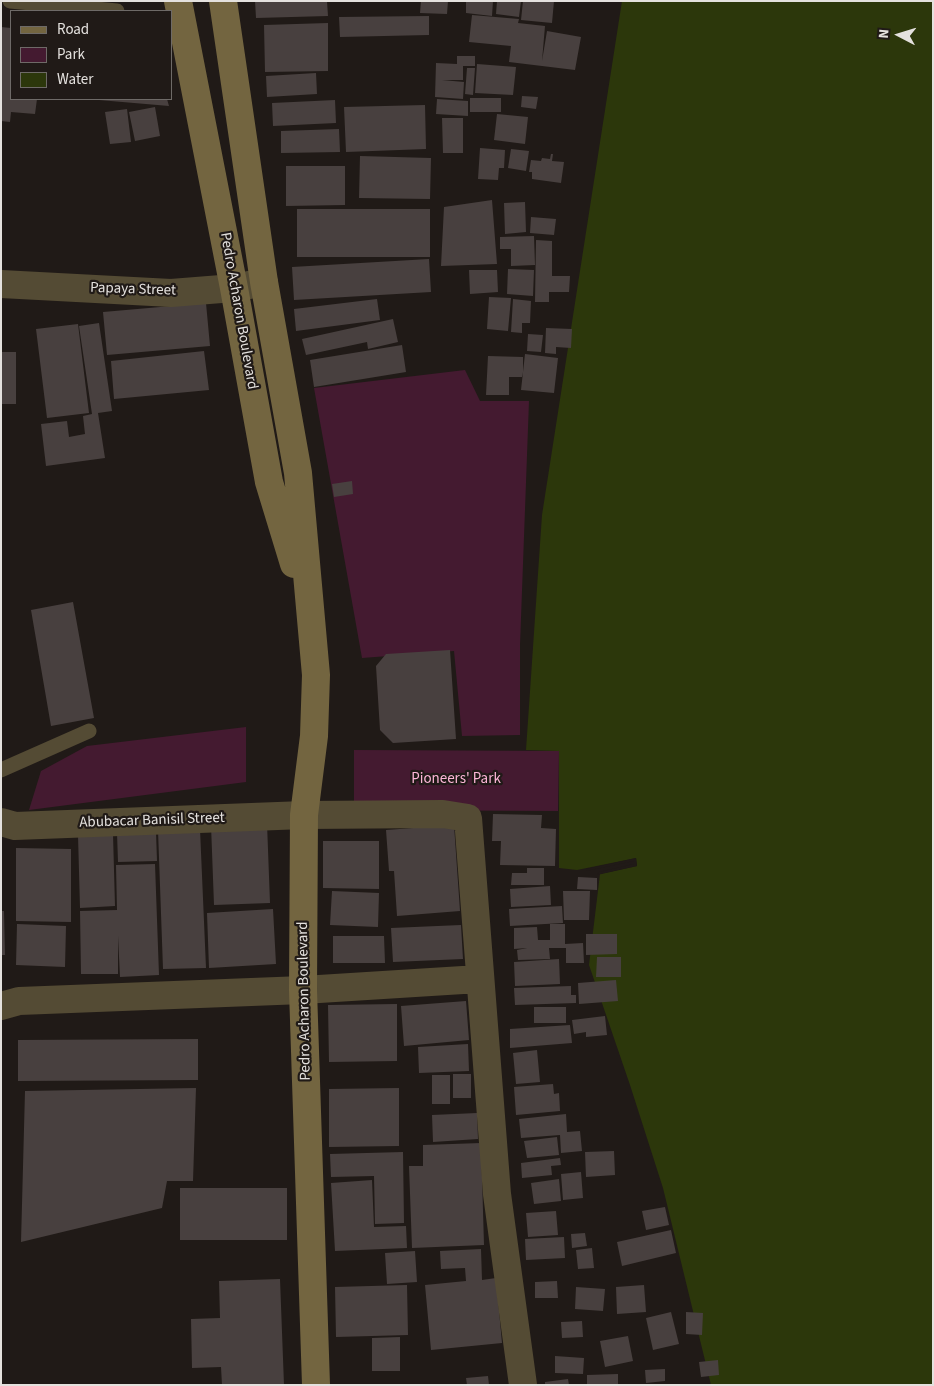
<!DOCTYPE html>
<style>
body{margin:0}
#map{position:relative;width:934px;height:1386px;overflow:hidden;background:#201a17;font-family:"Source Sans 3",sans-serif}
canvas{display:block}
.frame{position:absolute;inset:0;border:2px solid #e4e1de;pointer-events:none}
.legend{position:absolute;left:10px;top:10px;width:162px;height:90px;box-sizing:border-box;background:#201a17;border:1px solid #6e6a67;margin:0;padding:6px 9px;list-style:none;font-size:15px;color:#e4e1de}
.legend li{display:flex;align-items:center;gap:10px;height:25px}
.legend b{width:25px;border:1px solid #6e6a67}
.north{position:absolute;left:874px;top:10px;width:50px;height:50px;-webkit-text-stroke:4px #201a17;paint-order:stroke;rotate:275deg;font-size:14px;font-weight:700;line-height:20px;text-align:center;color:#e4e1de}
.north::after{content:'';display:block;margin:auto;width:18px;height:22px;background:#e4e1de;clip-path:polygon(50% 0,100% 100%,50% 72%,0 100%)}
</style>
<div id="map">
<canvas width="934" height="1386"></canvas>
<div class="frame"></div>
<ul class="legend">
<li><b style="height:6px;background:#736540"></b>Road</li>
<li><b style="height:14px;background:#441a30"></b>Park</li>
<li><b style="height:14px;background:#2c370b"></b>Water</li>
</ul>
<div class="north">N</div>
</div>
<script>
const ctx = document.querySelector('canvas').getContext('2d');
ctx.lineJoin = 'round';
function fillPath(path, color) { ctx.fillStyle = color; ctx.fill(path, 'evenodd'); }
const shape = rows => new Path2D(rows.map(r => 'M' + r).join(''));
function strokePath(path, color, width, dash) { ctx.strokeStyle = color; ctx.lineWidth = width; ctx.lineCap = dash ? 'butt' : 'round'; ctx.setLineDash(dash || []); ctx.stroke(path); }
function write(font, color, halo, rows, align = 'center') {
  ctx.font = font + ' "Source Sans 3",sans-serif'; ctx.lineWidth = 4.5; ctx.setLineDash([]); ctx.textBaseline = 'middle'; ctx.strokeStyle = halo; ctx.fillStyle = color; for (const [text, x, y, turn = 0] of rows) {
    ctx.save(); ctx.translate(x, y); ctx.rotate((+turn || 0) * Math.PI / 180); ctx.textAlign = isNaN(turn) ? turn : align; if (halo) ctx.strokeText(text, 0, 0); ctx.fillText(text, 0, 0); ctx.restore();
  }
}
fillPath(shape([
 [465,370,480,401,529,401,520,645,520,735,462,736,454,651,362,658,314,388],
 [246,727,246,782,29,810,41,771,87,746],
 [354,750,559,751,558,811,354,810]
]), '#441a30');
fillPath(shape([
 [622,1,933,1,933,1385,711,1385,663,1188,630,1085,589,965,600,874,637,866,636,858,577,870,559,868,559,751,526,750,542,515]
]), '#2c370b');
fillPath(shape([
 [636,858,637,866,597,875,599,872,634,864,634,861,586,871,586,869]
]), '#201a17');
fillPath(shape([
 [255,1,327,1,328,16,256,18],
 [421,1,448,1,447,14,420,13],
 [466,1,493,1,492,16,466,13],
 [497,1,521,1,519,17,496,14],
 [523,1,554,1,552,23,521,20],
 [472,15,519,19,518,23,545,26,542,61,547,31,581,37,575,70,509,62,511,46,469,42],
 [429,16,429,35,340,37,339,17],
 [328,23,328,71,265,72,264,25],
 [1,27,11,28,11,99,37,99,35,114,11,112,10,122,1,121],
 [457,56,475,56,475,66,463,66,463,80,442,80,464,82,463,99,435,97,436,63,457,64],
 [477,64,516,67,513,95,475,93],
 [467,68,475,68,473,95,465,94],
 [316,73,317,94,267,97,266,76],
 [522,96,538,97,536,109,521,107],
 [470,98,501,98,501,112,470,112],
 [99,99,167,99,169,106,99,100],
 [437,99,468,101,468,116,436,114],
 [335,100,336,123,273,126,272,103],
 [425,105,426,149,346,152,344,107],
 [155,107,160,136,135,141,129,112],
 [127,109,131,142,110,144,105,112],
 [497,114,528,117,525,144,494,140],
 [442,118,463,118,463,153,443,153],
 [339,129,340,152,281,153,281,131],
 [480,148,505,150,504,168,499,168,498,180,478,179],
 [511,149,529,151,526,171,508,168],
 [551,154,553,154,552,161,564,162,561,183,532,179,532,172,529,172,531,160,541,161,542,158,550,159],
 [360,156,431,158,430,199,359,198],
 [286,166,345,166,345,205,286,206],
 [492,200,497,264,441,266,444,207],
 [525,202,526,232,505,234,504,203],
 [297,209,430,209,430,257,297,257],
 [531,217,556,219,554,235,530,233],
 [534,236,535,265,511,266,511,249,500,249,500,237],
 [536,240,552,241,552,276,570,276,569,292,549,292,549,302,535,302],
 [429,259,431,292,294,300,292,267],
 [508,269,534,270,533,296,507,294],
 [469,270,497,270,498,292,470,294],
 [489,297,511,298,508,331,487,329],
 [377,299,380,320,296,331,294,309],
 [513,299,531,301,530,323,522,323,522,333,511,332],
 [206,303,210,346,107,355,103,312],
 [393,319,398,342,368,349,367,342,306,355,302,339],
 [99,323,112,411,98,413,105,458,46,466,41,424,67,421,69,437,85,434,83,416,92,414,79,326],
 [78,324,89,413,47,418,36,329],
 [546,328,572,329,571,348,556,347,556,354,545,353],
 [528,334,543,335,541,352,527,351],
 [402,345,406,372,314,387,310,360],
 [204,351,209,390,114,399,111,361],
 [1,352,16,352,16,404,1,404],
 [525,354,558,358,554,393,521,390],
 [488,356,523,357,523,377,509,377,509,395,486,395],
 [352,481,353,494,334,497,332,484],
 [73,602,94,718,51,726,31,610],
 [450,650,456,739,393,743,380,730,376,666,386,654],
 [493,814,542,815,541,828,556,829,555,866,500,865,501,841,492,841],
 [267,823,270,903,214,905,211,825],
 [454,825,460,911,397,916,394,871,389,871,386,830],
 [200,829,206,968,163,969,158,830],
 [156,832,157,861,118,862,117,833],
 [113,834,115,906,80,908,78,835],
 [323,841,379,841,379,889,323,888],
 [16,848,71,849,71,922,16,921],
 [155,864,159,975,120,977,118,936,118,974,81,974,80,911,117,910,116,865],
 [527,868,544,868,544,885,511,885,512,873,527,873],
 [578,877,597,878,597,890,577,889],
 [550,886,551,905,511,907,510,889],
 [332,891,379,893,378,927,330,925],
 [563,891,590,891,589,920,564,920],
 [562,906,563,923,510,926,509,909],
 [273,909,276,964,209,968,207,913],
 [1,911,4,911,5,955,1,955],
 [17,924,66,926,65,967,16,965],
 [550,924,565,924,565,944,583,943,584,963,566,963,566,948,549,948,550,959,518,960,517,950,527,948,514,949,514,928,537,927,538,940,550,940],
 [461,925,463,959,393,962,391,928],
 [586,934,617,934,617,954,586,955],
 [333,936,384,936,385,963,333,963],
 [597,957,621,957,621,977,596,977],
 [559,959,560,984,515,986,514,962],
 [616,980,618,1001,579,1004,578,983],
 [571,986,571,995,576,995,576,1003,515,1005,514,988],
 [466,1001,469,1040,404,1046,401,1006],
 [397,1004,397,1061,329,1062,328,1005],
 [534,1007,566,1007,566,1023,534,1023],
 [605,1016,607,1035,586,1037,586,1032,574,1034,572,1020],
 [570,1025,572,1043,510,1048,510,1029],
 [198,1039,198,1080,18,1081,18,1040],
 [468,1044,469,1071,419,1073,418,1047],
 [537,1050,540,1082,516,1084,513,1053],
 [453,1074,471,1074,471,1098,453,1098],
 [432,1075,450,1075,450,1104,432,1104],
 [553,1084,554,1094,559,1093,560,1111,516,1115,514,1087],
 [196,1088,193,1181,167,1181,162,1208,21,1242,25,1091],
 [399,1088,399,1146,329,1147,329,1089],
 [477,1113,478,1139,433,1142,432,1115],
 [566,1114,567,1132,580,1131,582,1151,561,1153,560,1135,521,1138,519,1119],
 [557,1137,559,1155,527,1158,524,1141],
 [481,1143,484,1245,412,1248,409,1166,423,1166,423,1145],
 [614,1151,615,1175,586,1177,585,1152],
 [403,1152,404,1223,375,1224,374,1176,331,1177,330,1154],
 [560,1158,561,1165,551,1166,552,1175,522,1178,521,1163],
 [581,1172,583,1198,563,1200,561,1174],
 [559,1179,561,1201,534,1204,531,1183],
 [372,1180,374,1227,406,1226,407,1248,335,1251,331,1183],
 [180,1188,287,1188,287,1240,180,1240],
 [665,1207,669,1225,646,1230,642,1211],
 [556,1211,558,1235,528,1237,526,1213],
 [671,1230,676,1253,622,1266,617,1242],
 [585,1233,587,1246,572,1248,571,1234],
 [564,1237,565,1258,526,1260,525,1239],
 [592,1248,594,1268,578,1269,576,1250],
 [481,1249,482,1280,496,1278,502,1343,431,1350,425,1285,466,1281,465,1268,441,1269,440,1251],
 [415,1251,417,1282,387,1284,385,1253],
 [280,1279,284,1385,222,1385,221,1367,192,1368,191,1319,220,1318,219,1281],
 [557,1281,558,1298,535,1298,535,1282],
 [407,1285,408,1335,336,1337,335,1287],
 [644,1285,646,1312,617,1314,616,1287],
 [576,1287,605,1289,603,1311,575,1309],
 [671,1312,679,1344,653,1350,646,1318],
 [686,1312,703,1313,702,1335,686,1334],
 [582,1321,583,1337,562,1338,561,1322],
 [628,1336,633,1361,605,1367,600,1341],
 [400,1337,400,1371,372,1371,372,1338],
 [555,1356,584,1358,583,1374,555,1373],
 [718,1360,719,1375,701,1377,699,1362],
 [665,1369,665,1381,646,1383,645,1370],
 [618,1374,618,1385,587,1385,587,1375],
 [488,1376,489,1385,467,1385,466,1378],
 [568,1379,569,1385,545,1385,545,1382]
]), '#48403f');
strokePath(shape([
 [10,1,117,11],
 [1,770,89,731]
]), '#544b34', 15);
strokePath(shape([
 [1,284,171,293,234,288,264,282],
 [1,822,15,826,304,815,443,814,468,818,497,1194,523,1385],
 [1,1006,19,1001,303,990,479,979]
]), '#544b34', 28);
strokePath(shape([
 [178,1,234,288,269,482,294,564],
 [223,1,264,282,298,473,316,675,314,736,304,815,303,990,316,1385]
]), '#736540', 28);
write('15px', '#e4e1de', '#201a17', [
 ["Papaya Street",133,290,2],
 ["Pedro Acharon Boulevard",238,311,80],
 ["Abubacar Banisil Street",152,821,-2],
 ["Pedro Acharon Boulevard",305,1001,-91]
]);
write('15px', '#fcb6d7', '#201a17', [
 ["Pioneers' Park",456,780]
]);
</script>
